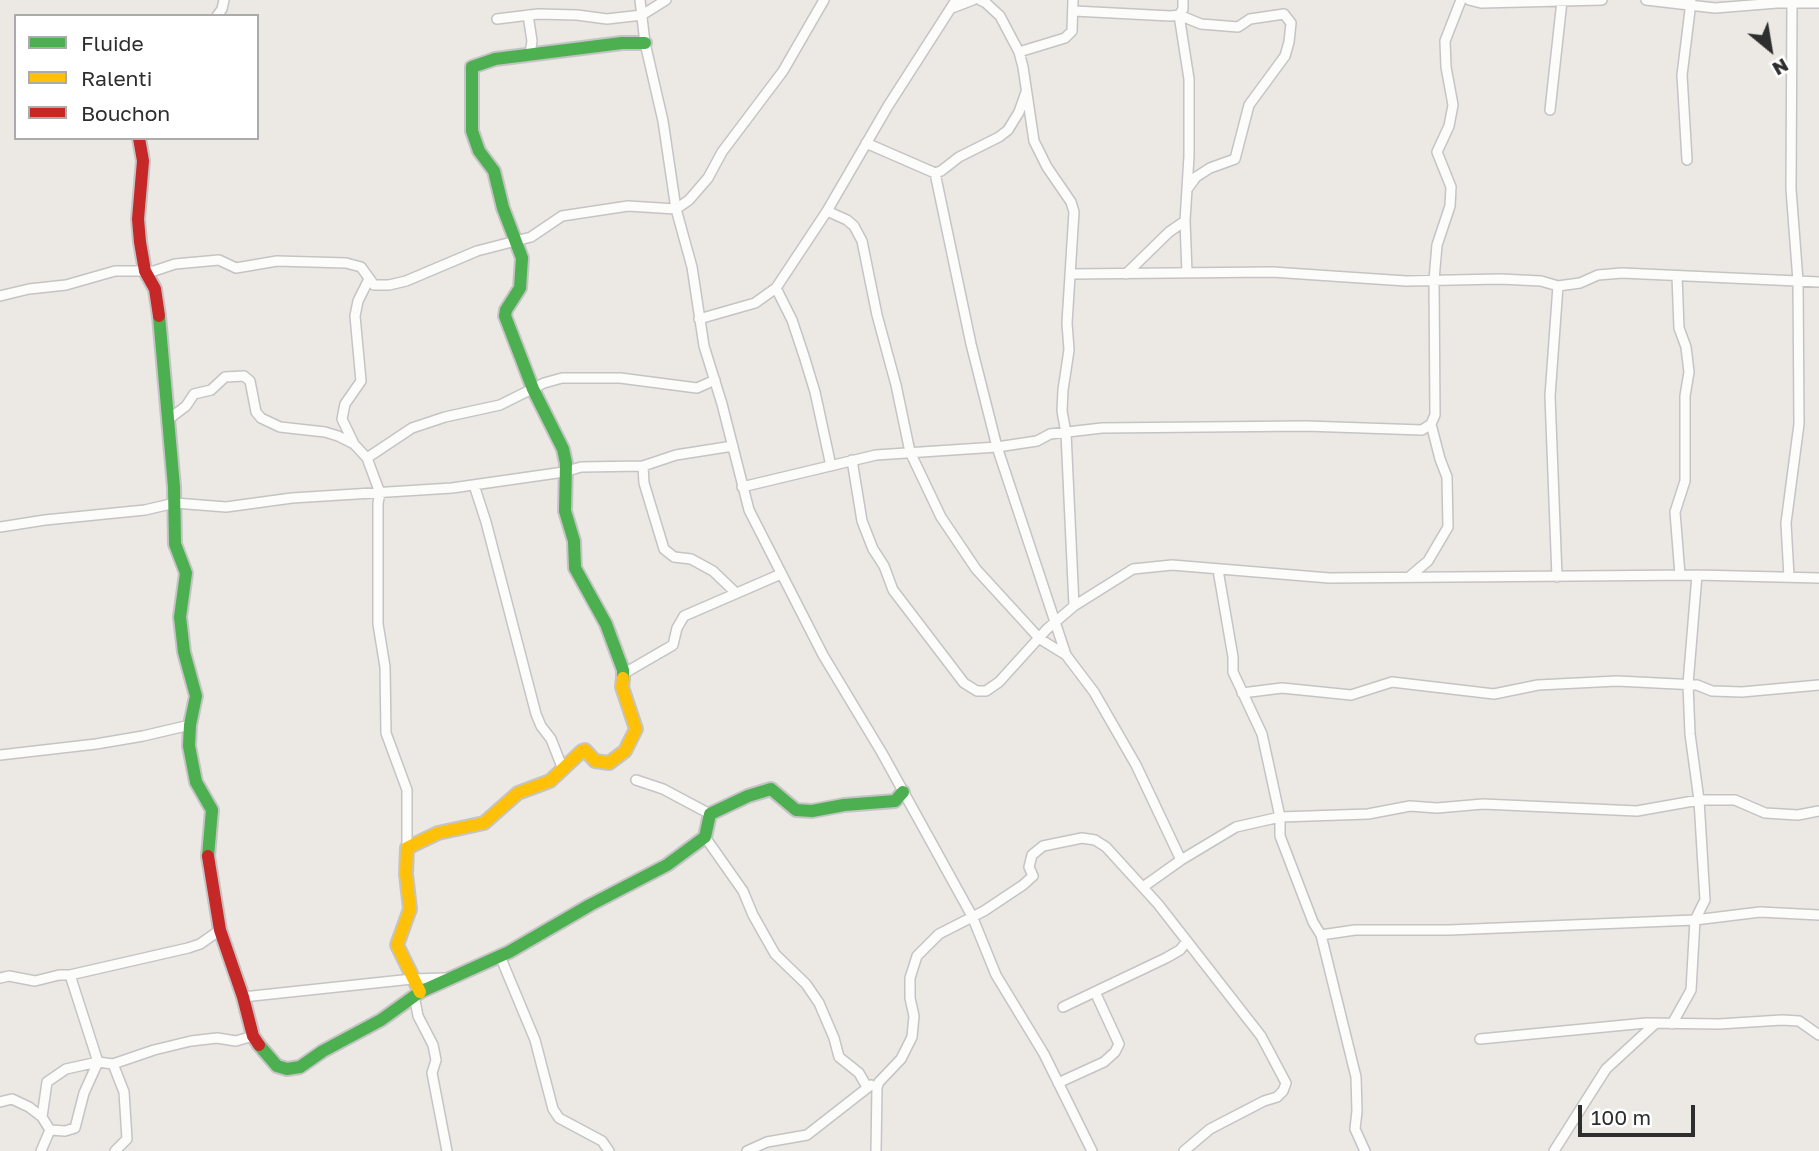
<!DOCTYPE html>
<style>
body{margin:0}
#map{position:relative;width:1819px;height:1151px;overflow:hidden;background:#ece8e4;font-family:"Golos Text",sans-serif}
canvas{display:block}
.legend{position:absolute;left:14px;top:14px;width:245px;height:126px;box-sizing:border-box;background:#fff;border:2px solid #ababab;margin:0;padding:9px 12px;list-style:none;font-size:21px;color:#2e2e2e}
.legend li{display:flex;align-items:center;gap:14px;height:35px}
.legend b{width:35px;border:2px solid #ababab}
.north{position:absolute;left:1735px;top:14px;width:70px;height:70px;-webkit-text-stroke:5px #fff;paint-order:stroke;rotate:150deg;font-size:19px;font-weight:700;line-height:28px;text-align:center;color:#2e2e2e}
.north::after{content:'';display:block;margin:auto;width:24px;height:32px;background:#2e2e2e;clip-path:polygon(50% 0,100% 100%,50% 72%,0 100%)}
.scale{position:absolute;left:1578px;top:1105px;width:117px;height:32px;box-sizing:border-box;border:4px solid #2e2e2e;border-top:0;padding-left:9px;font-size:21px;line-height:24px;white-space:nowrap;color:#2e2e2e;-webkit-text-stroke:5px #fff;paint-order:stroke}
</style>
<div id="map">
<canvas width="1819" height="1151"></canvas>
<ul class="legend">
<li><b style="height:9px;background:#4caf50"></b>Fluide</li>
<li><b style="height:9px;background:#ffc107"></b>Ralenti</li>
<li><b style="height:9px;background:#c62828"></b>Bouchon</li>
</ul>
<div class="north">N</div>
<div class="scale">100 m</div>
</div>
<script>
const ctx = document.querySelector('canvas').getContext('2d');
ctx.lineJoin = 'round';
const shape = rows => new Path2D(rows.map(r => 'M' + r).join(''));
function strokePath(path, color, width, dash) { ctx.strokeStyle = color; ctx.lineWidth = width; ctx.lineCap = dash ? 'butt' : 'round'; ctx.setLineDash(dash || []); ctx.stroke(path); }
const street = shape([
 [640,0,645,43,663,121,676,209,692,267,704,346,722,404,749,510,823,655,882,753,972,916,996,975,1044,1054,1092,1151],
 [980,0,986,3,1000,16,1019,52,1023,67,1034,141,1047,167,1071,202,1074,212,1067,323,1069,350,1063,390,1062,411,1066,433,1074,606],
 [1469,0,1481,3,1602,0],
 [1646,0,1715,8,1777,3,1819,3],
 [952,8,973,0],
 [1074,11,1171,16,1179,15,1183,9,1183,0],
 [528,15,532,41,530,54],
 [217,16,222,9,224,0],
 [497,19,538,14,577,15,607,19,642,15,666,0],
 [1019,52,1065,38,1072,31,1073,0],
 [1550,110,1562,1],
 [866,143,935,173,971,344,997,447,1066,655],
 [1687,160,1682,75,1691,2],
 [935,173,941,171,959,157,999,137,1008,130,1019,112,1026,92],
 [827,211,847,220,854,226,862,241,877,315,896,385,910,452,941,517,976,569,1040,639,1066,655,1094,692,1136,765,1181,860],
 [1185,221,1187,273],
 [1071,274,1272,272,1406,281,1500,279,1541,281,1558,286,1580,283,1598,275,1622,273,1819,282],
 [1126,274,1169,232,1185,221,1189,156,1189,79,1179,15,1201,24,1238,27,1250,19,1284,14,1291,23,1289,42,1285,56,1249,105,1235,159,1210,168,1196,177,1188,188],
 [1677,276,1679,328,1686,347,1689,372,1685,396,1685,481,1675,512,1680,575],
 [776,288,792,320,804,356,815,392,831,466],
 [0,296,29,289,66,285,115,271,154,271,175,264,219,260,236,268,277,261,346,263,361,267,374,285,389,285,406,281,477,251,531,237,562,216,628,206,676,209,689,200,708,178,722,152,783,71,824,0],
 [699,319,755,303,776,288,827,211,888,106,956,0],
 [169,419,186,406,194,394,211,390,225,377,244,376,250,381,256,412,261,418,280,427,325,432,338,436,354,444,367,458],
 [354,444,342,419,345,404,361,381,355,316,358,301,369,279],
 [852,460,862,521,873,549,884,566,893,590,964,683,977,691,986,691,999,682,1047,629,1074,606,1133,569,1172,565,1329,578,1697,575,1819,578],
 [643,466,644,483,664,549,674,557,691,559,713,571,736,593],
 [474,485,486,522,536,714,541,726,551,739,562,767],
 [742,487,876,455,997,447,1037,441,1050,434,1102,428,1306,426,1422,430,1431,424,1435,415,1434,280,1437,245,1450,206,1451,187,1437,152,1449,126,1453,105,1446,67,1445,41,1461,0],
 [0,527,45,520,145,510,175,503,226,507,292,498,452,488,564,472,581,467,643,466,676,455,733,446],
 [1218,570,1233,657,1233,672,1262,734,1280,817,1280,836,1313,922,1321,935,1355,930,1449,930,1695,920,1760,912,1819,915],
 [1409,577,1428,561,1448,527,1447,477,1440,459,1431,424],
 [1557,577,1550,396,1558,286],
 [1789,577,1786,523,1799,424,1798,281,1791,189,1792,2],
 [623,674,673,645,677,628,684,616,781,574],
 [1242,693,1282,688,1351,695,1392,682,1494,694,1538,685,1617,681,1697,685,1712,691,1742,692,1819,685],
 [0,755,96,744,143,736,190,725],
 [636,780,663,789,710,814],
 [705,837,743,891,753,915,775,954,806,984,819,1003,834,1038,839,1057,859,1073,867,1087],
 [407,848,407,790,386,733,385,667,378,624,378,503,380,493,367,458,412,428,445,417,500,405,544,383,562,378,620,378,697,388,715,380],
 [1143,887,1181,860,1236,827,1280,817,1368,814,1410,806,1437,808,1483,804,1637,811,1699,800,1735,800,1765,813,1798,815,1819,811],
 [1321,935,1356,1077,1357,1111,1355,1129,1365,1151],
 [500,956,535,1040,553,1109,559,1118,602,1141,609,1151],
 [0,978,9,976,35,981,59,975,70,975,188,948,200,944,220,930],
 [414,995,418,1016,433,1045,436,1060,432,1073,447,1151],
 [243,997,412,979,446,978],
 [1063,1007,1166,958,1180,950,1187,941],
 [1672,1024,1691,990,1695,920,1705,900,1699,800,1690,734,1688,684,1697,575],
 [1480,1039,1646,1023,1719,1024,1782,1020,1799,1021,1819,1035],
 [113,1064,124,1092,127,1139,115,1151],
 [1058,1083,1104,1062,1115,1052,1119,1044,1095,992],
 [0,1102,12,1099,29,1107,42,1117,50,1130],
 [42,1117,47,1082,66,1069,98,1062,113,1064,154,1050,191,1041,217,1038,236,1041,253,1036],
 [41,1151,50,1130,65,1131,75,1128,84,1093,98,1062,70,975],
 [747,1151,767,1142,807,1135,871,1085],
 [876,1151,877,1087,879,1082,901,1059,912,1037,914,1016,910,998,910,978,917,956,939,934,984,911,1023,885,1033,876,1029,867,1032,855,1043,846,1082,838,1095,840,1106,847,1158,904,1261,1036,1286,1083,1283,1091,1277,1097,1264,1101,1210,1129,1184,1151],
 [1554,1151,1606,1069,1656,1023]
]);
const fast = shape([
 [159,316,174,487,175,544,186,573,180,617,184,652,196,696,190,725,189,746,196,782,212,810,208,856],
 [623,678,623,670,606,624,575,568,574,541,565,511,566,463,563,449,533,389,505,316,506,310,520,288,522,258,503,208,494,171,479,151,472,131,472,67,495,59,622,43,645,43],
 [259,1045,277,1066,287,1069,300,1067,323,1051,381,1020,420,992,509,952,590,905,667,865,705,837,710,814,748,796,771,789,796,810,812,811,844,805,895,801,903,792]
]);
const slow = shape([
 [420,992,397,945,410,909,406,874,407,848,438,833,484,823,518,793,550,781,582,751,585,750,595,761,609,763,625,751,636,729,622,687,623,678]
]);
const jam = shape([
 [139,138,143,161,138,219,140,242,145,271,155,289,159,316],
 [208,856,220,930,243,997,253,1036,259,1045]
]);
strokePath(street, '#c5c4c5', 12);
strokePath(fast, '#c5c4c5', 16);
strokePath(slow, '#c5c4c5', 16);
strokePath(jam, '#c5c4c5', 16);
strokePath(street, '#fcfcfb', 9);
strokePath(fast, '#4caf50', 12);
strokePath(slow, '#ffc107', 12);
strokePath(jam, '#c62828', 12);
</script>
